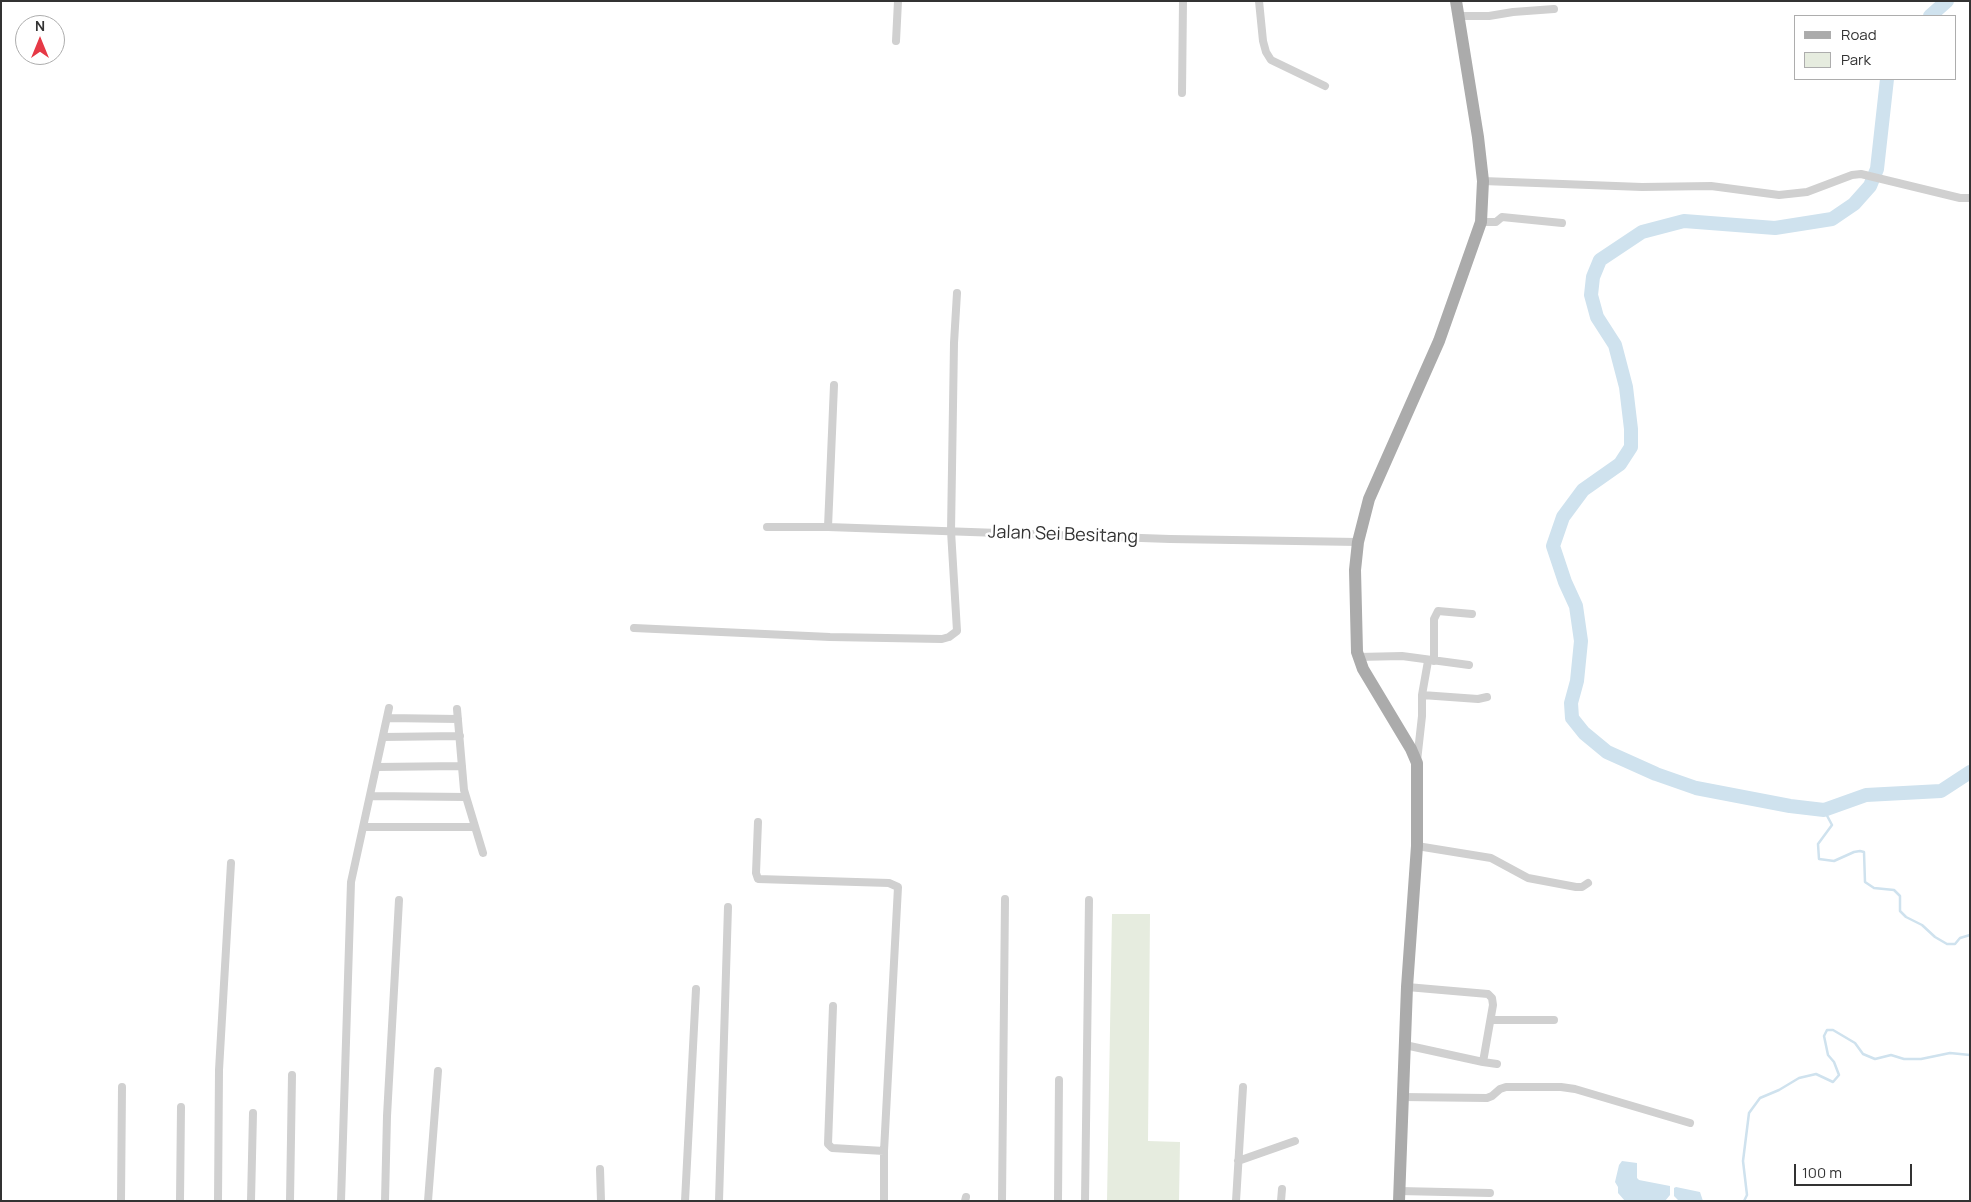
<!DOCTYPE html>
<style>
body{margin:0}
#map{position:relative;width:1971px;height:1202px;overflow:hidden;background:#fff;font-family:Manrope,sans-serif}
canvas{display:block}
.frame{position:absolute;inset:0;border:2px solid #333;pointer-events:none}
.legend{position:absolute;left:1794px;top:15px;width:162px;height:65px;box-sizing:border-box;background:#fff;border:1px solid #adadad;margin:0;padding:6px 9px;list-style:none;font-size:15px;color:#333}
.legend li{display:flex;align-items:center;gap:10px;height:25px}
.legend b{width:25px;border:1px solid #adadad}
.north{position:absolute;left:15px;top:15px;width:50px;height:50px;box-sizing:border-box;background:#fff;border:1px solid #adadad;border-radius:50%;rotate:0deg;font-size:14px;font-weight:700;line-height:20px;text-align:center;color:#333}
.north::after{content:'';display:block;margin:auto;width:18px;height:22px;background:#e63946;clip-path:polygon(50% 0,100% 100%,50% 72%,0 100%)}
.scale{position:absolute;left:1794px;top:1164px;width:118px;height:22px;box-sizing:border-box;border:2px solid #333;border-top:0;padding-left:6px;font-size:15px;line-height:18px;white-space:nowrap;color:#333;-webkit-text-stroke:4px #fff;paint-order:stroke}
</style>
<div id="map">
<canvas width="1971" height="1202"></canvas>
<div class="frame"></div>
<ul class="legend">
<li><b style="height:6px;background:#ababab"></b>Road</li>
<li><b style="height:14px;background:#e6ecdf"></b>Park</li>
</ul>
<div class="north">N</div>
<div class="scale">100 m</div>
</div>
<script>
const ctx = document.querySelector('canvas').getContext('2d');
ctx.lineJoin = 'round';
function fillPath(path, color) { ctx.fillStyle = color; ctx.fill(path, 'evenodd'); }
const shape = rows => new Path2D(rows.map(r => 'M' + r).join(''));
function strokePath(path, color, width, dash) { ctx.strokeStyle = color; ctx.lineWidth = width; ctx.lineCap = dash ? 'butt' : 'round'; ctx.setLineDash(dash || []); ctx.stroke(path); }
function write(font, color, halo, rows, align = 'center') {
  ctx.font = font + ' Manrope,sans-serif'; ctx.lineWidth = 5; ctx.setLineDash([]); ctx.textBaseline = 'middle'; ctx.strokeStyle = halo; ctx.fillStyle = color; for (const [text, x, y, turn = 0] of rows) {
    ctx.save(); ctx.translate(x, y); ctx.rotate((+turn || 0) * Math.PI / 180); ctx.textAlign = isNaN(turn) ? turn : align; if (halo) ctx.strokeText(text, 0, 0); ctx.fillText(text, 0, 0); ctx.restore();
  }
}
fillPath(shape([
 [1112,914,1150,914,1148,1141,1180,1142,1179,1201,1107,1201]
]), '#e6ecdf');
fillPath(shape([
 [1622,1161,1637,1163,1637,1178,1639,1180,1670,1186,1670,1195,1665,1201,1625,1201,1618,1193,1618,1187,1615,1182,1619,1165],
 [1676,1187,1700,1192,1703,1201,1679,1201,1674,1196,1674,1188]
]), '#cfe2ee');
strokePath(shape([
 [1824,810,1832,825,1818,844,1819,859,1834,861,1854,852,1860,851,1864,852,1865,882,1874,888,1894,890,1900,896,1900,911,1906,917,1922,925,1935,937,1947,944,1955,944,1960,938,1970,935],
 [1744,1201,1747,1195,1743,1161,1749,1113,1760,1098,1779,1090,1799,1078,1816,1074,1833,1082,1839,1075,1834,1062,1828,1055,1824,1036,1827,1030,1833,1030,1855,1043,1863,1054,1875,1059,1891,1055,1904,1059,1921,1059,1950,1053,1970,1055]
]), '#cfe2ee', 2.5);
strokePath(shape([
 [1930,16,1947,1],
 [1887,79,1877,169,1870,186,1854,204,1832,219,1775,228,1684,221,1642,232,1600,260,1593,277,1591,295,1597,317,1615,345,1626,387,1631,429,1631,447,1620,464,1583,490,1563,517,1553,546,1565,582,1576,606,1581,641,1577,681,1571,703,1572,718,1584,733,1607,752,1656,774,1696,788,1790,806,1824,810,1866,795,1941,791,1970,772]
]), '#cfe2ee', 14);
strokePath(shape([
 [1259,1,1263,41,1266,52,1271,60,1325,86],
 [1458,16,1489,16,1513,12,1554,9],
 [896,41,898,1],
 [1182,93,1183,1],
 [1483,181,1642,187,1711,186,1779,195,1807,192,1852,175,1861,174,1960,198,1970,198],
 [1481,222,1496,222,1502,217,1562,223],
 [767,527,828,527,1170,539,1358,542],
 [828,527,834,385],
 [634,628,830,637,942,639,949,637,957,631,951,531,954,343,957,293],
 [1358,657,1402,656,1469,665],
 [1434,661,1434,619,1438,611,1472,614],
 [1422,695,1428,661],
 [457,709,464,790,483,853],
 [387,718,458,719],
 [383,737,460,736],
 [1417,761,1422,716,1422,695,1478,699,1487,697],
 [377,767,462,766],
 [371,796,466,797],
 [758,822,756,873,758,879,889,883,898,887,884,1151,884,1201],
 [364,827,475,827],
 [1417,846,1491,858,1528,878,1576,887,1582,887,1588,883],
 [1407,987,1488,994,1492,998,1493,1005,1483,1062],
 [833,1006,828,1144,832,1148,884,1151],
 [1491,1020,1554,1020],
 [1405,1045,1483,1062,1497,1064],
 [1402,1097,1487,1098,1492,1096,1500,1089,1506,1087,1561,1087,1575,1089,1690,1123],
 [1238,1161,1295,1141],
 [600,1169,601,1201],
 [1399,1191,1490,1193],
 [121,1201,122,1087],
 [180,1201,181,1107],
 [218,1201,219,1070,231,863],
 [251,1201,253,1113],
 [290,1201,292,1075],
 [341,1201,351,882,389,708],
 [385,1201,387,1116,399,900],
 [428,1201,438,1071],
 [685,1201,696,989],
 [719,1201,728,907],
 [965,1201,966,1197],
 [1002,1201,1005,899],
 [1058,1201,1059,1080],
 [1085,1201,1089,900],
 [1236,1201,1243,1087],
 [1281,1201,1282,1189]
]), '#d0d0d0', 8);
strokePath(shape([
 [1399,1201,1407,987,1417,846,1417,763,1411,749,1363,669,1357,652,1355,570,1358,542,1369,499,1439,341,1481,222,1483,181,1478,137,1456,1]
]), '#ababab', 12);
write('18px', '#333', '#fff', [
 ["Jalan Sei Besitang",1063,535,2]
]);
</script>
